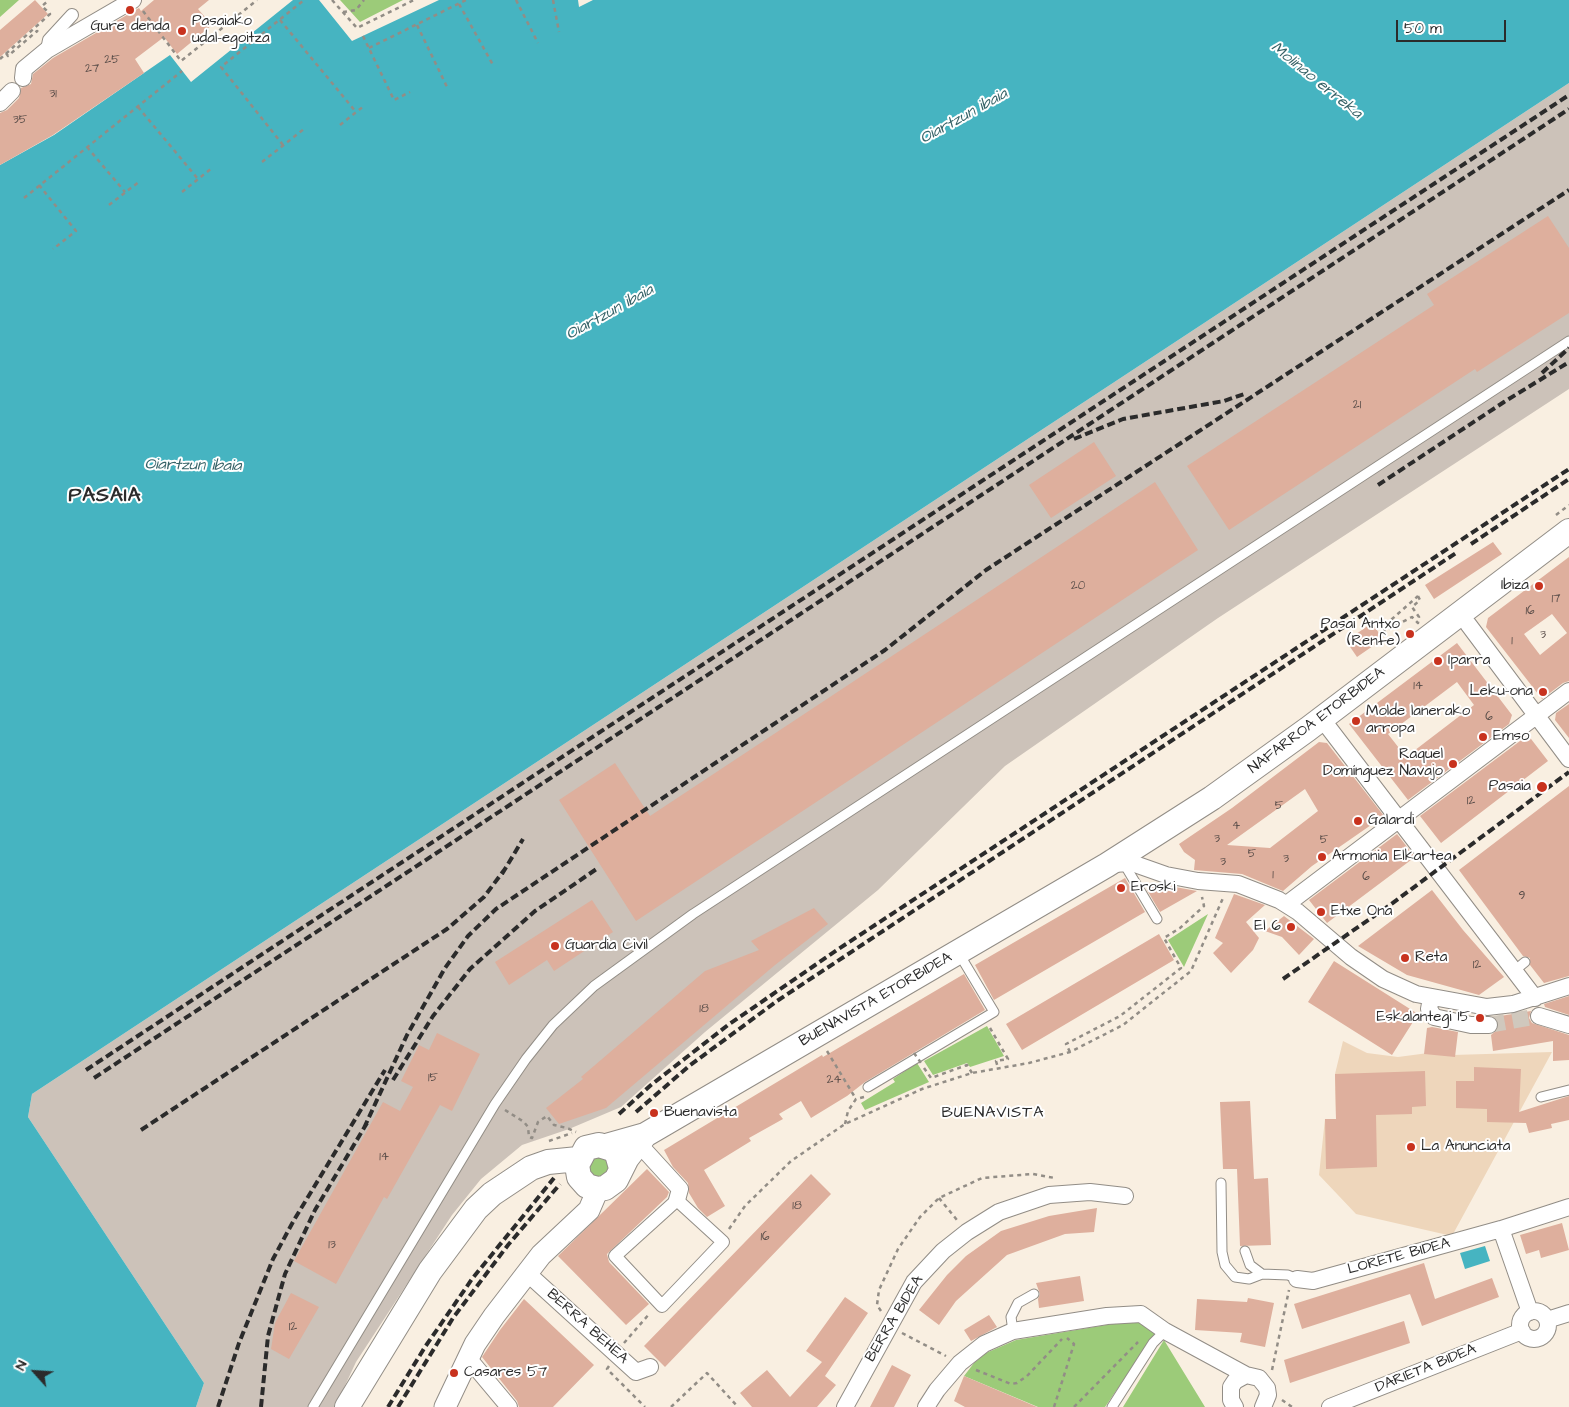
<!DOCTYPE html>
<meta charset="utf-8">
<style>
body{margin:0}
#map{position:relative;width:1569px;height:1407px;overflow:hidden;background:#f9efe1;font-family:"Architects Daughter",sans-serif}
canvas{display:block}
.north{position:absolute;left:10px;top:1347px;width:50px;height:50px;-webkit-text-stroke:4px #fff;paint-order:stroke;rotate:296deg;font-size:14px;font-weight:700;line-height:20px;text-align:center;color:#2b2b2b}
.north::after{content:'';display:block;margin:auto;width:18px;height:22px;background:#2b2b2b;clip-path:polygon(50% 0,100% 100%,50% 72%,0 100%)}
.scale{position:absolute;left:1396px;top:20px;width:110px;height:22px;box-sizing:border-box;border:2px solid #2b2b2b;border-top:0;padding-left:6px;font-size:15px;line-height:18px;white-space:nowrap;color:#2b2b2b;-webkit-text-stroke:4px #fff;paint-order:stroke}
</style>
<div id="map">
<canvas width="1569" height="1407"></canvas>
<div class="north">N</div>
<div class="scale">50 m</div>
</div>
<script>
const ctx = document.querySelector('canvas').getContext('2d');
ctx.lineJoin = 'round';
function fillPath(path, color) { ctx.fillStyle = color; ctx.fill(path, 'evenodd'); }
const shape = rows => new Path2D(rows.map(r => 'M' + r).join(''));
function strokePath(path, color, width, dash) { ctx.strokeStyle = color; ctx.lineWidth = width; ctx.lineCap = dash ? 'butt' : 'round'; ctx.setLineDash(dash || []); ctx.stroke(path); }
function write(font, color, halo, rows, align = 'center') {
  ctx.font = font + ' "Architects Daughter",sans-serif'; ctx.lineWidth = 4; ctx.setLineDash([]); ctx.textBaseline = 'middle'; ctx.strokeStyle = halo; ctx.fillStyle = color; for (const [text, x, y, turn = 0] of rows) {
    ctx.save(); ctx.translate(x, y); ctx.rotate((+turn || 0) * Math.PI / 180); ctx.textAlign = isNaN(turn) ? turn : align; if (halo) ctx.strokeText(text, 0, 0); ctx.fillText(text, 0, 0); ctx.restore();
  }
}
fillPath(shape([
 [1343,1041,1367,1053,1398,1057,1451,1050,1453,1055,1552,1052,1452,1236,1356,1214,1319,1175,1325,1119,1336,1119,1335,1074]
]), '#eed6bb');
fillPath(shape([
 [1569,83,1569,389,1218,618,1005,766,878,890,705,1032,621,1107,569,1129,522,1145,481,1179,452,1215,356,1362,335,1407,196,1407,204,1383,28,1117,32,1094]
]), '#ccc2b9');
fillPath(shape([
 [0,0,19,0,0,17],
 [340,0,403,0,360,22],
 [1208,914,1184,967,1168,940],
 [987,1026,1004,1056,970,1067,967,1063,933,1075,924,1061],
 [917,1063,929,1082,865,1110,861,1103,895,1082,893,1079],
 '587 1166a11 11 0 1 1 22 0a11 11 0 1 1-22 0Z',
 [1136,1320,1157,1331,1105,1407,1038,1407,964,1376,974,1363,986,1353,1016,1340],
 [1164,1340,1205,1407,1123,1407]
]), '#9ccb79');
fillPath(shape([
 [293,0,319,0,352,41,439,0,578,0,579,7,593,0,1569,0,1569,83,32,1094,28,1117,204,1383,196,1407,0,1407,0,165,54,135,170,55,191,82],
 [1485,1246,1490,1261,1465,1269,1460,1253]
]), '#46b4c1');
fillPath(shape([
 [35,0,48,14,0,57,0,30],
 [154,0,209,0,198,9,212,25,177,54,164,37,135,59,144,73,53,135,0,165,0,113,7,110,19,98,21,88,31,84,33,74,53,58,139,8,141,11],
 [1548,216,1569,248,1569,313,1477,372,1475,369,1229,530,1187,466,1434,305,1427,294],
 [1094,442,1116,476,1051,518,1029,485],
 [1155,482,1198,550,636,921,559,800,615,763,650,816],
 [1493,542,1502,554,1434,599,1425,585],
 [1569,557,1569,681,1563,683,1542,699,1486,627,1488,618],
 [1552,614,1567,633,1540,655,1524,634],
 [1372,623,1383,639,1357,657,1346,641],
 [1457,643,1512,715,1509,724,1408,800,1349,724],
 [1457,682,1474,705,1406,757,1388,734],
 [1569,704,1569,738,1555,720,1556,713],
 [1528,735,1548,761,1441,843,1420,816],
 [1319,742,1327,743,1384,816,1312,866,1283,891,1242,874,1194,870,1195,860,1184,852,1179,844,1232,808],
 [1305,789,1318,811,1270,848,1227,845],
 [1569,786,1569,976,1544,983,1530,965,1530,958,1523,956,1459,870],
 [1397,834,1415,857,1327,923,1309,900],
 [1125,878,1145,912,994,1000,975,965],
 [1159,883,1164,885,1197,891,1160,912,1147,890],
 [1432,890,1463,930,1504,977,1479,995,1407,975,1358,946],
 [1234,894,1265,905,1246,922,1259,938,1253,950,1231,973,1213,953,1223,943,1215,938],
 [592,900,613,932,554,971,547,960,509,985,495,962],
 [814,908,828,924,775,965,606,1108,559,1124,546,1108,583,1079,581,1077,705,971,759,950,751,941],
 [1284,916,1314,939,1299,955,1282,937,1265,931],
 [1159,934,1174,960,1022,1050,1006,1024],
 [1334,961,1418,1014,1392,1055,1308,1002],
 [964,974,985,1010,865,1082,847,1096,811,1118,801,1101,779,1114,783,1119,749,1138,751,1141,704,1170,725,1206,707,1217,698,1208,689,1193,688,1183,673,1167,664,1150,822,1055,823,1057],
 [1569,996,1569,1015,1545,1007,1544,1004],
 [1531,1011,1529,1018,1532,1023,1569,1035,1569,1060,1553,1061,1553,1041,1493,1051,1491,1035,1497,1030,1499,1025,1494,1017],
 [1432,1027,1458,1032,1455,1057,1424,1054,1427,1028],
 [437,1033,480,1054,452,1111,440,1105,387,1199,384,1197,336,1284,294,1261,383,1102,400,1111,413,1087,401,1081,419,1045,429,1050],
 [1474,1067,1521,1069,1519,1112,1569,1096,1569,1120,1551,1124,1552,1128,1529,1133,1526,1123,1487,1122,1487,1109,1456,1108,1456,1081,1474,1081],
 [1425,1071,1426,1106,1412,1107,1412,1114,1376,1115,1377,1167,1326,1169,1325,1119,1336,1119,1335,1074],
 [1250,1101,1254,1179,1268,1178,1271,1245,1240,1246,1237,1169,1223,1169,1220,1102],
 [647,1169,669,1192,667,1197,607,1254,609,1262,649,1304,626,1325,558,1256],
 [811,1174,831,1194,665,1367,644,1346],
 [1097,1208,1094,1232,1065,1234,1007,1255,956,1301,939,1325,919,1310,947,1275,966,1256,1001,1231,1049,1216],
 [1562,1223,1569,1250,1541,1258,1539,1250,1526,1254,1520,1235],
 [1424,1263,1435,1299,1492,1278,1499,1297,1422,1326,1410,1294,1302,1329,1294,1304],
 [1080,1276,1084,1301,1039,1308,1038,1299,1040,1294,1036,1283],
 [291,1293,319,1307,289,1359,271,1349,275,1323],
 [845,1297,868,1313,825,1376,836,1385,817,1407,752,1407,740,1393,767,1370,790,1397,822,1362,806,1351],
 [1248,1298,1274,1303,1265,1347,1240,1342,1242,1333,1195,1330,1197,1299,1247,1302],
 [524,1299,594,1365,553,1407,519,1407,517,1401,482,1357,500,1330],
 [989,1315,997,1327,971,1341,964,1330],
 [1404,1321,1410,1343,1290,1383,1284,1360],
 [892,1365,911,1375,894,1407,870,1407],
 [964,1376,1037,1407,965,1407,954,1401]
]), '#deaf9d');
strokePath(shape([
 [1489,1025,1539,1016]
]), '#d0c8bd', 16, [16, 8]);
const service = shape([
 [1123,862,1157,919],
 [1514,971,1525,962],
 [868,1087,994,1012,958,952],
 [1541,1097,1569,1090],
 [1221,1183,1222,1252,1225,1265,1235,1277,1249,1279,1262,1274],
 [1245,1251,1250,1265,1262,1274,1288,1275,1297,1279],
 [1013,1331,1011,1317,1018,1303,1034,1294],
 [313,1407,495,1104,526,1059,553,1025,594,986,693,914,1569,341],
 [1112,1407,1153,1343,1165,1331]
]);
const pedestrian = shape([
 [47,50,49,40,72,15],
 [677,1200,723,1242,662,1306,615,1256,677,1200]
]);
const minor = shape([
 [23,78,24,69,47,50,133,0],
 [0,103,12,91],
 [1468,624,1569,759],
 [1322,719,1535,998],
 [1112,864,1132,863,1166,875,1198,881,1238,884,1279,900,1298,912,1351,957,1383,979,1416,994,1487,1007,1513,1004,1569,986],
 [1287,904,1569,691],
 [1431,998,1429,1009,1434,1017,1471,1025,1489,1025],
 [1539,1016,1569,1025],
 [638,1143,680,1189,677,1200],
 [1501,1229,1530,1312],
 [526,1272,636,1372,650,1367],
 [1297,1279,1313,1281,1501,1229,1569,1207],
 '1520 1325a14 14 0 1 1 28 0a14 14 0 1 1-28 0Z',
 [1547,1320,1569,1313],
 [468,1358,509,1407],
 [845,1407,914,1282,943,1251,967,1232,999,1212,1049,1195,1090,1192,1125,1196],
 [926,1407,937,1390,960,1363,984,1344,1013,1331,1107,1316,1141,1314,1165,1331,1246,1375],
 [1235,1407,1231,1400,1231,1387,1235,1381,1246,1375,1259,1378,1267,1388,1268,1395,1263,1407],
 [1330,1407,1522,1331]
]);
const tertiary = shape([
 [445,1407,475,1344,494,1316,541,1255,589,1210,598,1189]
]);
const secondary = shape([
 [606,1146,645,1135,1107,865,1212,798,1308,729,1569,531],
 [621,1168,617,1154,612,1149,599,1145,586,1148,577,1165,579,1177,587,1186,598,1189,605,1188,616,1180,627,1158,645,1135],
 [347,1407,430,1271,476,1209,492,1194,531,1168,548,1162,578,1159]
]);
strokePath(service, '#928d86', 11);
strokePath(pedestrian, '#928d86', 14);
strokePath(minor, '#928d86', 18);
strokePath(tertiary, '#928d86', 23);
strokePath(secondary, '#928d86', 26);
strokePath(shape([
 [332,0,357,28,414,0],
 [516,0,538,43],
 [553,0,559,32],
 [459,4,493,65],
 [143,11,181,61,257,0],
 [343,12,356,10,364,0],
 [280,20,356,112],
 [417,25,448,89],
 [363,36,394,100,410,92],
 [369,48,466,0],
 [6,53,8,56,37,31,38,32],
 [0,59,50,14,42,6,49,0],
 [138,107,198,179],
 [340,125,364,106],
 [283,145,221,67,304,0],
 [87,147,125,192],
 [262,162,304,129],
 [39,185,76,231,53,249],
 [182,192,212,168],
 [24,198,182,71],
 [109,205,140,181],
 [1556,515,1569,505],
 [1418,596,1420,600,1412,607,1419,617,1418,623,1412,617,1385,631,1383,627,1418,596],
 [990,1028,1008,1059,996,1061,998,1068],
 [827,1051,856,1099],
 [1070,1052,1066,1044,1120,1016,1181,968,1164,938,1180,928,1204,906,1202,897],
 [924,1068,931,1078,967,1065,972,1073],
 [505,1110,524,1122,528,1127,529,1137,532,1138,538,1122,547,1116,554,1125,567,1128,576,1132],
 [845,1124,848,1111,856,1099,864,1097],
 [549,1141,572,1133],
 [939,1198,957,1220],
 [729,1229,745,1206,791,1161,845,1124,922,1089,972,1073,1029,1063,1070,1052,1123,1025,1191,971,1223,898],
 [881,1311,877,1305,879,1290,898,1249,920,1217,939,1198,982,1178,1033,1174,1055,1178],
 [902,1333,946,1356],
 [624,1343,650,1313],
 [609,1366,607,1369,645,1407],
 [976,1370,1011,1384,1017,1383,1027,1376,1062,1339],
 [1272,1370,1289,1290],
 [1282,1400,1292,1407],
 [671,1407,707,1373,738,1407],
 [1054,1407,1074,1344,1067,1338],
 [1074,1407,1138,1342]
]), '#928d86', 2.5, [4, 4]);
strokePath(service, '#fff', 9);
strokePath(pedestrian, '#fff', 12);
strokePath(minor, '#fff', 16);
strokePath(tertiary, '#fff', 21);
strokePath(secondary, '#fff', 24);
strokePath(shape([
 [1542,373,1569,348],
 [1074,439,1123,419,1224,401,1247,393],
 [1378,485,1504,402,1569,362],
 [1471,544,1569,479],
 [502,874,523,839],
 [1283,979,1390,905,1569,772],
 [86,1070,1569,95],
 [94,1078,1569,109],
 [393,1080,433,1016,470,969,535,911,598,868],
 [636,1112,689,1066,777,1001,1456,553],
 [619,1114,651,1085,728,1025,837,950,1569,469],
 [364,1128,407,1035,445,968,468,936,496,909,885,650,986,570,1569,190],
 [141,1130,447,929,484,897,505,869],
 [218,1407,239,1343,273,1259,294,1220,385,1070],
 [261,1407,268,1336,285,1274,315,1210,367,1123],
 [388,1407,425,1347,472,1279,554,1178],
 [398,1407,453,1318,508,1245,560,1184]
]), '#2b2b2b', 4, [8, 4]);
strokePath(shape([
 [914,1053,921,1063]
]), '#928d86', 2.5, [4, 4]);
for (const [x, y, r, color] of [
 [130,10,5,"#c8321e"],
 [182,31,5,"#c8321e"],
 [1539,586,5,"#c8321e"],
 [1410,634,5,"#c8321e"],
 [1438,661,5,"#c8321e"],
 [1543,692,5,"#c8321e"],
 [1356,721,5,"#c8321e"],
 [1483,737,5,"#c8321e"],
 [1453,764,5,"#c8321e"],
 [1542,787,6,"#c8321e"],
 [1358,821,5,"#c8321e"],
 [1322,857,5,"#c8321e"],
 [1121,888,5,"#c8321e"],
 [1321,912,5,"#c8321e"],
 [1291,927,5,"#c8321e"],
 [555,946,5,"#c8321e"],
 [1405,958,5,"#c8321e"],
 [1480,1018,5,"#c8321e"],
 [654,1113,5,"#c8321e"],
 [1411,1147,5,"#c8321e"],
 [454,1373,5,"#c8321e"]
]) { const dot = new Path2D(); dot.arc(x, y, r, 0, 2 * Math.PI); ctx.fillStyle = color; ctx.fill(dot); strokePath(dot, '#fff', 2); }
write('12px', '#584c48', null, [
 ["25",112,60],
 ["27",92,69],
 ["31",53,94],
 ["35",20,120],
 ["21",1357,405],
 ["20",1078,586],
 ["17",1556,599],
 ["16",1530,611],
 ["3",1543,635],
 ["1",1512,641],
 ["14",1418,686],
 ["6",1489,717],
 ["12",1471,801],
 ["5",1279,806],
 ["4",1236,826],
 ["3",1217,839],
 ["5",1324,840],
 ["5",1252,854],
 ["3",1286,859],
 ["3",1223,862],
 ["1",1273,875],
 ["6",1366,877],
 ["9",1522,896],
 ["12",1477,965],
 ["18",704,1009],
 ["15",433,1078],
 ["24",834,1080],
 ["14",384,1157],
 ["18",797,1206],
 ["16",765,1237],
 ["13",332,1245],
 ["12",293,1327]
]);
write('15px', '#2b2b2b', '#fff', [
 ["Pasaiako",192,22],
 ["udal-egoitza",192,39],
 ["Gure denda",130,27,"center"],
 ["Ibiza",1529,586,"right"],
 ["Pasai Antxo",1400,625,"right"],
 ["(Renfe)",1400,642,"right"],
 ["Iparra",1448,661],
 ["Leku-ona",1533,692,"right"],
 ["Molde lanerako",1366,712],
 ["arropa",1366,729],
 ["Emso",1493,737],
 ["Raquel",1443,755,"right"],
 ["Domínguez Navajo",1443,772,"right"],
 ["Pasaia",1531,787,"right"],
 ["Galardi",1368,821],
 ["Armonia Elkartea",1332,857],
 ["Eroski",1131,888],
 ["Etxe Ona",1331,912],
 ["El 6",1281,927,"right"],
 ["Guardia Civil",565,946],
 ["Reta",1415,958],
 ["Eskalantegi 15",1470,1018,"right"],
 ["Buenavista",664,1113],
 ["La Anunciata",1421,1147],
 ["Casares 57",464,1373]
], 'left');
write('15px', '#2b2b2b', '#fff', [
 ["NAFARROA ETORBIDEA",1317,721,-37],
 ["BUENAVISTA ETORBIDEA",876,1000,-30],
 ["LORETE BIDEA",1399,1257,-15],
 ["BERRA BIDEA",895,1319,-59],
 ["BERRA BEHEA",587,1327,42],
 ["DARIETA BIDEA",1426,1369,-22]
]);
write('italic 16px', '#366267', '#fff', [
 ["Molinao erreka",1316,81,39],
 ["Oiartzun ibaia",964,117,-29],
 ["Oiartzun ibaia",610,313,-29],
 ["Oiartzun ibaia",193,466,1]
]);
ctx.letterSpacing = '1px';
write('16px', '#2b2b2b', '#fff', [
 ["BUENAVISTA",993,1114]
]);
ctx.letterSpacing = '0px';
ctx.letterSpacing = '1px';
write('bold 20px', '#2b2b2b', '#fff', [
 ["PASAIA",105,497]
]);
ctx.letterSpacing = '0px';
</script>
